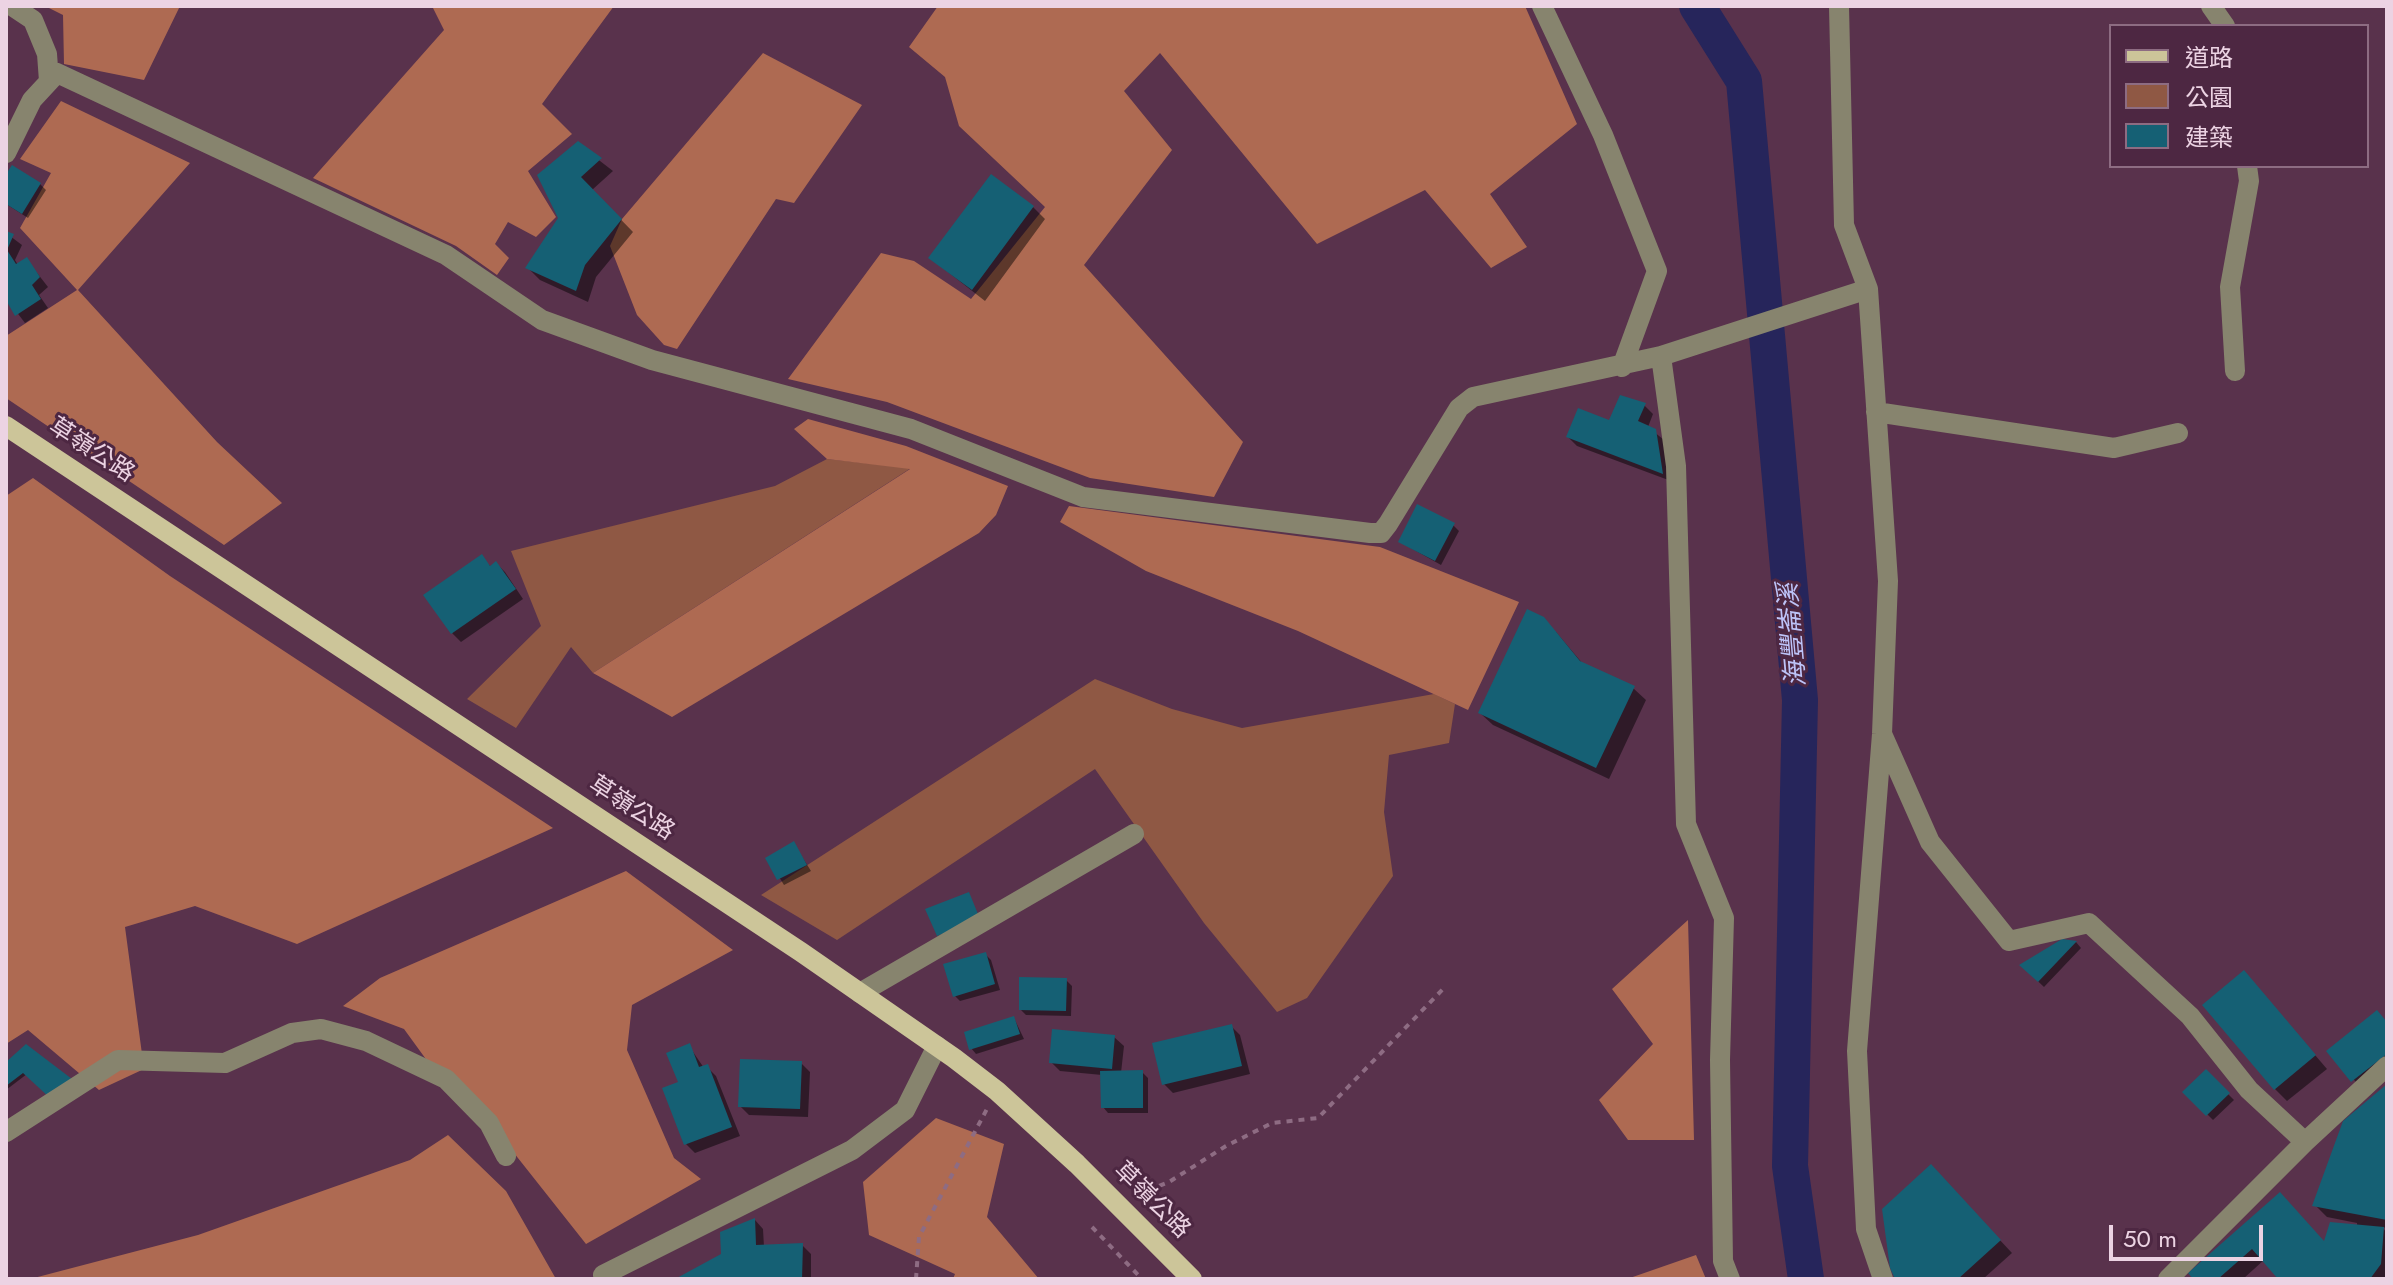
<!DOCTYPE html>
<meta charset="utf-8">
<style>
body{margin:0}
#map{position:relative;width:2393px;height:1285px;overflow:hidden;background:#59324c;font-family:Jost,"Noto Sans TC",sans-serif}
canvas{display:block}
.frame{position:absolute;inset:0;border:8px solid #ecd3e3;pointer-events:none}
.legend{position:absolute;left:2109px;top:24px;width:260px;height:144px;box-sizing:border-box;background:#4d2742;border:2px solid #8d6c82;margin:0;padding:10px 14px;list-style:none;font-size:24px;color:#ecd3e3}
.legend li{display:flex;align-items:center;gap:16px;height:40px}
.legend b{width:40px;border:2px solid #8d6c82}
.scale{position:absolute;left:2109px;top:1225px;width:154px;height:36px;box-sizing:border-box;border:4px solid #ecd3e3;border-top:0;padding-left:10px;font-size:24px;line-height:28px;white-space:nowrap;color:#ecd3e3;-webkit-text-stroke:6px #4d2742;paint-order:stroke}
</style>
<div id="map">
<canvas width="2393" height="1285"></canvas>
<div class="frame"></div>
<ul class="legend">
<li><b style="height:10px;background:#ccc599"></b>道路</li>
<li><b style="height:22px;background:#8f5844"></b>公園</li>
<li><b style="height:22px;background:#156074"></b>建築</li>
</ul>
<div class="scale">50 m</div>
</div>
<script>
const ctx = document.querySelector('canvas').getContext('2d');
ctx.lineJoin = 'round';
function fillPath(path, color) { ctx.fillStyle = color; ctx.fill(path, 'evenodd'); }
const shape = rows => new Path2D(rows.map(r => 'M' + r).join(''));
function strokePath(path, color, width, dash) { ctx.strokeStyle = color; ctx.lineWidth = width; ctx.lineCap = dash ? 'butt' : 'round'; ctx.setLineDash(dash || []); ctx.stroke(path); }
function write(font, color, halo, rows, align = 'center') {
  ctx.font = font + ' Jost,"Noto Sans TC",sans-serif'; ctx.lineWidth = 6; ctx.setLineDash([]); ctx.textBaseline = 'middle'; ctx.strokeStyle = halo; ctx.fillStyle = color; for (const [text, x, y, turn = 0] of rows) {
    ctx.save(); ctx.translate(x, y); ctx.rotate((+turn || 0) * Math.PI / 180); ctx.textAlign = isNaN(turn) ? turn : align; if (halo) ctx.strokeText(text, 0, 0); ctx.fillText(text, 0, 0); ctx.restore();
  }
}
fillPath(shape([
 [827,459,911,468,593,673,571,647,516,728,467,699,541,626,511,551,775,486],
 [1095,679,1172,709,1242,728,1434,694,1455,704,1449,743,1389,755,1384,812,1393,876,1307,998,1277,1012,1204,923,1095,769,837,940,761,895]
]), '#8f5844');
fillPath(shape([
 [45,6,180,6,144,80,64,64,63,15],
 [432,6,614,6,542,104,572,134,528,171,556,217,536,237,508,222,495,244,509,258,497,275,456,246,313,178,444,30],
 [938,6,1525,6,1577,124,1490,194,1527,247,1491,268,1425,190,1317,244,1160,53,1124,91,1172,150,1084,265,1243,442,1214,497,1090,478,887,402,788,379,881,253,914,261,971,299,1045,207,959,126,945,77,909,47],
 [763,53,862,105,794,203,776,199,677,349,664,345,637,315,610,246,622,219],
 [61,101,190,163,78,290,217,442,282,503,224,545,6,398,6,336,77,290,20,228,51,173,20,159],
 [808,419,906,446,1008,486,996,515,979,533,672,717,593,673,910,469,827,459,794,429],
 [33,478,170,576,553,828,297,944,195,906,125,927,144,1069,99,1090,28,1030,6,1044,6,496],
 [1069,506,1380,547,1519,602,1468,710,1298,631,1146,571,1060,522],
 [626,871,733,950,632,1005,627,1050,674,1158,701,1179,586,1244,476,1105,436,1073,404,1029,343,1006,380,978],
 [1688,920,1694,1140,1628,1140,1599,1100,1653,1044,1612,989],
 [936,1118,1004,1144,987,1217,1039,1279,953,1279,955,1274,869,1235,863,1182],
 [448,1135,506,1191,556,1279,30,1279,198,1235,410,1160],
 [1696,1255,1706,1279,1627,1279]
]), '#ae6a52');
fillPath(shape([
 [578,144,613,171,592,190,633,232,596,277,588,302,540,280,528,268,561,218],
 [6,178,40,184,46,190,28,218,6,204],
 [1033,207,1045,219,985,301,930,258],
 [6,233,22,245,15,260,18,265,27,260,48,287,39,295,48,308,25,323,9,302,6,305],
 [1644,405,1653,414,1648,427,1664,440,1671,481,1577,446,1568,437,1611,423],
 [1453,525,1459,531,1441,565,1400,542],
 [481,557,491,567,496,563,505,572,523,599,461,642,452,633],
 [1556,632,1583,664,1633,688,1646,700,1609,779,1493,725,1480,713],
 [794,844,811,871,784,885,768,859],
 [2063,941,2076,942,2081,948,2044,987,2022,966],
 [985,954,991,960,1000,990,960,1001,955,996],
 [2244,972,2327,1069,2287,1101,2275,1089],
 [1066,980,1072,986,1071,1016,1026,1015,1021,1010],
 [1014,1018,1024,1039,976,1054,971,1048],
 [2387,1023,2387,1069,2362,1089,2329,1051],
 [1231,1026,1240,1035,1250,1074,1173,1093,1164,1084],
 [1114,1037,1124,1046,1121,1073,1142,1072,1148,1078,1148,1113,1108,1113,1103,1107,1102,1075,1060,1071,1051,1062],
 [689,1046,704,1068,707,1067,716,1076,740,1136,695,1153,686,1144,680,1083],
 [26,1047,27,1074,6,1090,6,1065],
 [801,1063,810,1072,808,1117,749,1115,740,1106],
 [2206,1072,2234,1100,2213,1120,2185,1092],
 [2387,1086,2387,1228,2382,1227,2387,1233,2385,1279,2281,1279,2264,1260,2243,1279,2196,1279,2280,1194,2325,1244,2357,1226,2357,1223,2327,1217,2315,1205],
 [1943,1179,2012,1253,1983,1279,1898,1279],
 [755,1220,763,1229,764,1247,802,1245,811,1254,811,1279,679,1279,723,1255]
]), '#0007');
strokePath(shape([
 [1697,6,1744,81,1800,700,1790,1166,1806,1279]
]), '#26255b', 36);
fillPath(shape([
 [578,141,602,158,581,177,622,219,585,265,576,291,525,268,558,218,537,175],
 [12,165,41,183,22,214,6,204,6,174],
 [991,174,1034,206,972,290,928,258],
 [6,231,14,234,7,250,16,264,27,257,40,277,32,285,41,299,15,316,6,300],
 [1620,395,1646,403,1638,421,1656,429,1663,474,1566,437,1578,408,1609,420],
 [1417,504,1455,523,1435,561,1398,542],
 [482,554,490,566,496,561,516,589,451,634,423,595],
 [1527,609,1544,617,1580,661,1635,686,1596,768,1478,713],
 [794,841,807,865,777,880,765,858],
 [969,892,980,919,937,936,925,909],
 [2062,939,2077,941,2038,982,2019,965],
 [986,952,995,984,953,997,943,964],
 [2244,970,2316,1055,2274,1090,2202,1005],
 [1019,977,1067,978,1066,1011,1019,1010],
 [2377,1010,2387,1022,2387,1054,2351,1082,2326,1051],
 [1014,1016,1020,1034,969,1050,964,1032],
 [1232,1024,1242,1066,1162,1085,1152,1043],
 [1052,1029,1115,1035,1112,1069,1049,1063],
 [690,1043,699,1067,708,1064,732,1127,684,1145,662,1088,678,1082,666,1053],
 [26,1044,72,1079,51,1099,23,1073,6,1086,6,1062],
 [740,1059,802,1061,800,1109,738,1107],
 [2206,1069,2230,1093,2206,1116,2182,1092],
 [1143,1070,1143,1108,1101,1108,1100,1071],
 [2387,1084,2387,1220,2312,1206,2343,1121],
 [1931,1164,2001,1240,1958,1279,1895,1279,1890,1268,1882,1209],
 [2280,1192,2324,1241,2330,1222,2384,1227,2381,1264,2370,1279,2278,1279,2252,1249,2218,1279,2193,1279,2188,1273],
 [755,1218,756,1245,803,1243,802,1279,675,1279,721,1254,720,1232]
]), '#156074');
strokePath(shape([
 [1137,1195,1169,1182,1226,1146,1272,1123,1318,1118,1444,988],
 [1092,1227,1142,1279],
 [916,1279,919,1237,988,1107]
]), '#8e6c83', 4, [6, 6]);
strokePath(shape([
 [12,6,33,20,47,54,49,81],
 [1542,6,1603,135,1657,271,1622,367],
 [1839,6,1844,225,1868,289,1888,581,1882,734,1857,1051,1866,1229,1883,1279],
 [2211,6,2225,26],
 [6,153,32,100,57,73,446,255,542,320,652,360,911,429,1083,497,1370,533,1381,533,1388,524,1459,408,1473,397,1661,356,1868,289],
 [1661,356,1676,466,1686,824,1724,918,1720,1060,1723,1261,1730,1279],
 [2235,371,2230,287,2249,181,2247,166],
 [1876,412,2114,448,2178,433],
 [1883,736,1930,842,2009,941,2089,923,2190,1016,2249,1090,2305,1142],
 [860,993,1134,834],
 [6,1132,118,1060,225,1063,292,1033,321,1029,366,1041,446,1079,489,1123,506,1156],
 [603,1275,852,1150,905,1110,937,1046],
 [2168,1279,2305,1142,2387,1066]
]), '#87846e', 20);
strokePath(shape([
 [6,426,801,952,954,1058,997,1091,1077,1164,1192,1279]
]), '#ccc599', 20);
write('24px', '#ecd3e3', '#4d2742', [
 ["草嶺公路",91,451,33],
 ["草嶺公路",631,809,33],
 ["草嶺公路",1151,1201,45]
]);
write('italic 26px', '#bdc3f8', '#4d2742', [
 ["海豐崙溪",1794,635,-95]
]);
</script>
